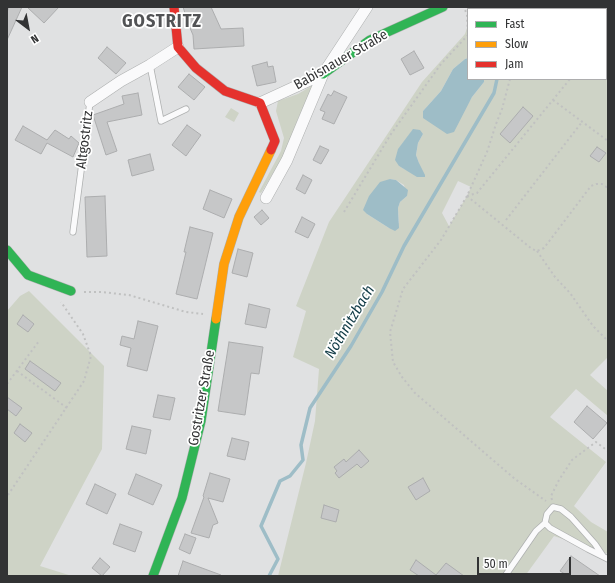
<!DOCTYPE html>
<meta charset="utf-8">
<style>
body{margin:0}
#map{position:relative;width:615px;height:583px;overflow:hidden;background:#e0e1e2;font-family:"Fira Sans Condensed",sans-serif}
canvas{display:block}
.frame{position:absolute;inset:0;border:8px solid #323334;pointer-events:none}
.legend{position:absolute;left:467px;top:8px;width:140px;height:72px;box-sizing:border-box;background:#fff;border:1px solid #adadae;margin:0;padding:5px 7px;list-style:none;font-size:12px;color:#323334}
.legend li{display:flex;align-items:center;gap:8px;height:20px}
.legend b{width:20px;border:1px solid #adadae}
.north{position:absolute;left:8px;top:8px;width:40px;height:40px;-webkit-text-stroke:3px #fff;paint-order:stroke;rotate:148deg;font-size:11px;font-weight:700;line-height:16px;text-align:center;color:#323334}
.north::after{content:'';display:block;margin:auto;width:14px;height:18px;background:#323334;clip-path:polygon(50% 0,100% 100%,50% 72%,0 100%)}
.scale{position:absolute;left:477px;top:557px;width:94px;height:18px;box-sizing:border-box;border:2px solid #323334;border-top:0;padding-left:5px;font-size:12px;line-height:14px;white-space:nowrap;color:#323334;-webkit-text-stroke:3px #fff;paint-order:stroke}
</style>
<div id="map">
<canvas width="615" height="583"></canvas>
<div class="frame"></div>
<ul class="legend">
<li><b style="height:5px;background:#30b455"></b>Fast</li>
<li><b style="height:5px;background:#ff9f0a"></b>Slow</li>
<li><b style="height:5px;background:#e5322d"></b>Jam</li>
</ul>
<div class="north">N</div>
<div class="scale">50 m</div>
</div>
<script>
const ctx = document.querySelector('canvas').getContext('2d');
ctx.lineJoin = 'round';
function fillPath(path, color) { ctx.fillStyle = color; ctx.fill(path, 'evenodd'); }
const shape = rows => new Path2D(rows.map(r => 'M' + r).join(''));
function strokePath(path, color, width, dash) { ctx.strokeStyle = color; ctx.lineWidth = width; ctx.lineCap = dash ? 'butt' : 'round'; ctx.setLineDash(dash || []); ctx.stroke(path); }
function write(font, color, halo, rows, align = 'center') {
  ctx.font = font + ' "Fira Sans Condensed",sans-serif'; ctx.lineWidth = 3.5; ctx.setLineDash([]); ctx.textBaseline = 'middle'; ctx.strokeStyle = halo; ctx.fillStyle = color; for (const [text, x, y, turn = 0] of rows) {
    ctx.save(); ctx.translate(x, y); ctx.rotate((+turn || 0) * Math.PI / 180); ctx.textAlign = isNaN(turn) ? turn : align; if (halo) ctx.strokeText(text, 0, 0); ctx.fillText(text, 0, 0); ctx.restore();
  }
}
fillPath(shape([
 [488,7,608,7,608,357,590,375,608,391,608,416,576,389,550,417,606,462,574,506,591,522,608,532,608,554,554,536,525,576,278,576,306,463,315,421,319,369,293,357,306,311,296,306,329,222,422,82,465,34,468,25,468,58,465,59,453,69,441,91,423,111,466,107,472,97,484,82,484,79,606,79,606,9,475,9],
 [413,130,423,134,418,143,416,155,419,163,406,170,399,166,399,149],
 [390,179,396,180,404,185,407,196,400,202,398,208,399,223,389,228,367,214],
 [458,181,471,187,467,196,449,226,442,213],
 [313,85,315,87,299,116,286,152,261,193,259,192,281,151,284,138,276,111,278,101,298,94],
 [231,108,239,113,234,122,225,117],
 [29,291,104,366,102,449,40,566,72,576,7,576,7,311,20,296]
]), '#ced3c6');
fillPath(shape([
 [468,58,468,79,484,79,484,82,472,97,454,132,447,134,423,118,423,111,441,91,453,69,465,59],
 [413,129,420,130,423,134,418,143,416,155,419,163,425,175,425,177,417,177,399,166,395,160,398,149],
 [390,179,396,180,408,190,407,196,400,202,398,208,399,228,395,231,389,228,367,214,363,210,369,196,380,182]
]), '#9ebdc7');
strokePath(shape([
 [478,7,479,9],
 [269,576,278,559,261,526,280,481,290,476,303,460,301,445,310,408,351,346,382,292,404,246,494,93,497,79]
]), '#9ebdc7', 3.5);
const building = shape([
 [9,7,22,7,7,40,7,12,9,7],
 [27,7,59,7,44,23,27,7],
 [183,7,211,7,221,29,243,28,244,46,194,49,193,35,184,14,185,13,183,7],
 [107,47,126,63,116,74,98,58,107,47],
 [414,51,424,68,410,75,401,59,414,51],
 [267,62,268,67,273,66,276,82,257,86,252,66,267,62],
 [189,74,205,87,194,100,178,87,189,74],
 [334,91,347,97,334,124,322,119,325,112,320,110,328,94,331,96,334,91],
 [138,93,142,115,107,122,117,151,106,155,93,115,124,104,122,96,138,93],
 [523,107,533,116,510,143,500,134,523,107],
 [187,125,201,135,186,156,172,145,187,125],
 [23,126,47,140,55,130,69,139,71,136,79,143,73,157,47,143,41,154,15,140,23,126],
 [320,146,329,150,321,164,313,160,320,146],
 [597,147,606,153,599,162,590,156,597,147],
 [150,154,154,170,132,176,128,160,150,154],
 [303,175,312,180,305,194,296,189,303,175],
 [210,190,232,199,224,218,203,209,210,190],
 [105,196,107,256,87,257,85,197,105,196],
 [262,210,269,218,261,225,254,217,262,210],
 [302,217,315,224,308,238,295,232,302,217],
 [190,227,213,233,197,299,176,294,186,252,184,252,190,227],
 [238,249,253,253,247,277,232,273,238,249],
 [249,304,270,309,266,328,245,324,249,304],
 [23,315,34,324,28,332,17,324,23,315],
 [138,321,158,326,147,371,127,366,131,348,120,345,122,336,134,339,138,321],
 [229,342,263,347,259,374,251,373,245,415,218,411,229,342],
 [30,361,61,383,55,391,25,369,30,361],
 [158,395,175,398,170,420,153,417,158,395],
 [7,397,22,408,16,416,7,409,7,397],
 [587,406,607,423,593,439,574,422,587,406],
 [20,424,32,433,25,442,14,433,20,424],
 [132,426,151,430,146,454,126,449,132,426],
 [232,438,249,442,245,460,227,456,232,438],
 [359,450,369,461,361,468,357,464,339,478,335,473,337,471,334,467,344,459,346,462,359,450],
 [210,473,230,479,223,502,208,498,218,523,213,525,209,538,191,533,204,497,203,496,210,473],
 [136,474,162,485,153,505,128,494,136,474],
 [423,478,430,491,416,500,408,487,423,478],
 [95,484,116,494,107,514,86,504,95,484],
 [324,505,339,510,336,522,321,518,324,505],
 [120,524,142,532,135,552,113,544,120,524],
 [185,534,196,538,190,554,179,549,185,534],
 [571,556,600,576,568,576,560,571,571,556],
 [100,558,110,567,102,576,92,568,100,558],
 [416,560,436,575,446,563,464,576,419,576,410,570,416,560],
 [183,561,221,575,221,576,178,576,183,561]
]);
fillPath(building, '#c6c7c8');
strokePath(building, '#acadae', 1);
const lane = shape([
 [150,65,161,121,186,109],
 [73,232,90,102],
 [603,556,595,544,571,517,561,509,553,507,547,514,545,523,550,528,588,549,608,559],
 [505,576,536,531,545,523]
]);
const street = shape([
 [90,102,121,81,150,65,178,47],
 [260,103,323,74],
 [266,198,287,160,323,74,367,7]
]);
const fast = shape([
 [323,74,370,40,443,7],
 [7,250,28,275,71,291],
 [153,576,182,498,201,421,216,319]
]);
const slow = shape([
 [216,319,224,264,239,217,271,150]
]);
const jam = shape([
 [174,7,178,47,196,68,225,91,260,103,275,141,271,150]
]);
strokePath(lane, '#aeb0b0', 7);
strokePath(street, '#aeb0b0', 12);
strokePath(fast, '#aeb0b0', 10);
strokePath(slow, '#aeb0b0', 10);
strokePath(jam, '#aeb0b0', 10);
strokePath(shape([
 [518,9,518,7],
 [579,9,580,7],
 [606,35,608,33],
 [510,79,502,109,496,124,487,152,467,196,441,240,403,289,390,332,393,362,402,377,415,393,515,479,546,501],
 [553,100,608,141],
 [467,196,532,249,537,251,544,248,591,186,596,184,602,184,608,188],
 [467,196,477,193,570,79],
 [344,212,391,134,441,64,468,35,467,15,464,7],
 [506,220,582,122],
 [537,251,555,277,570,293,593,326,608,341],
 [84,292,101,292,129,295,186,312,203,314],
 [17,371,67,408],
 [7,384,39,341],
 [8,495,84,381,91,356,83,334,61,302],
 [552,500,551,496,559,480,572,460,596,442,608,451]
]), '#c0c1c1', 2, [2, 3]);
strokePath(lane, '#fafafb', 5.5);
strokePath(street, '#fafafb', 11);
strokePath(fast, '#30b455', 9);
strokePath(slow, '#ff9f0a', 9);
strokePath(jam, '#e5322d', 9);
write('14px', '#323334', '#fff', [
 ["Babisnauer Straße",341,60,-30],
 ["Altgostritz",85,140,-83],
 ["Gostritzer Straße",202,398,-80]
]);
write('italic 15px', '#113b46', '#fff', [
 ["Nöthnitzbach",350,322,-59]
]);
ctx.letterSpacing = '1px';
write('bold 18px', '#525355', '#fff', [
 ["GOSTRITZ",162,22]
]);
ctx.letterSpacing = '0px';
</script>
